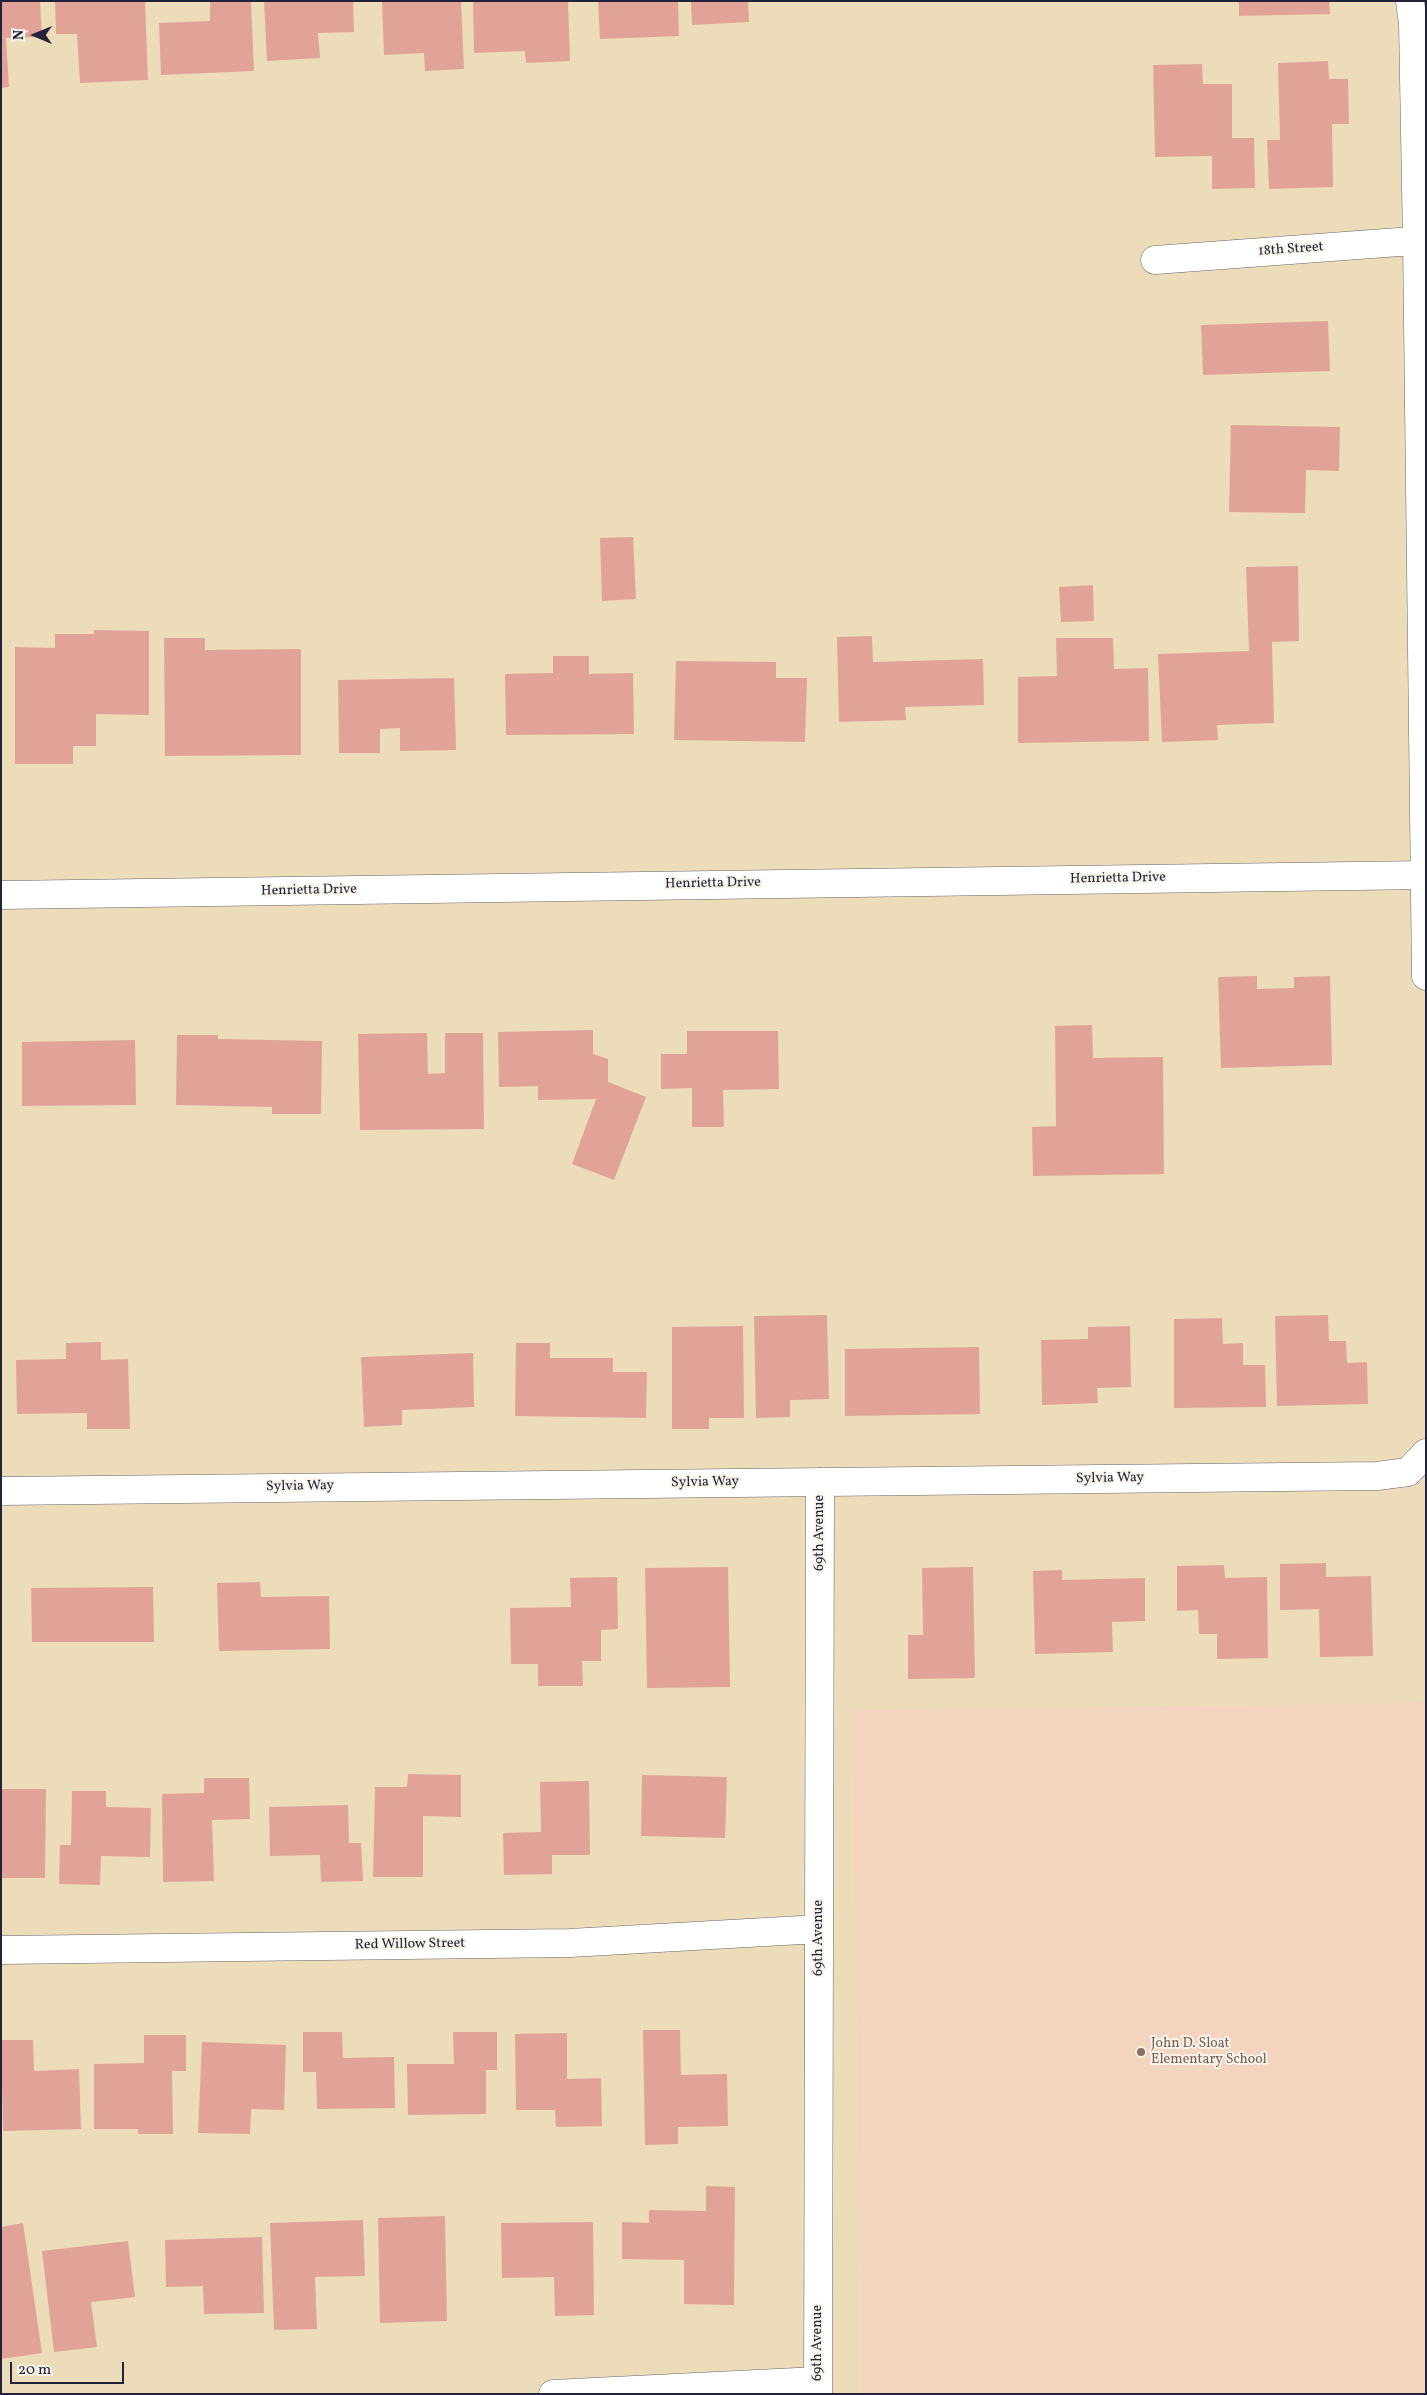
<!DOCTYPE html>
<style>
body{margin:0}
#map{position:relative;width:1427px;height:2395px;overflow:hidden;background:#eddcb9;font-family:Vollkorn,serif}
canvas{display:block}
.frame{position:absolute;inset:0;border:2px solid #22223b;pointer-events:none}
.north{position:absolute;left:10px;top:10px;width:50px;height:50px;-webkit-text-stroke:4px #f7f3e8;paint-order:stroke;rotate:270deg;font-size:14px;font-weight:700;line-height:20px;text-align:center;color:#22223b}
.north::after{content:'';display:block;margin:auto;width:18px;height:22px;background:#22223b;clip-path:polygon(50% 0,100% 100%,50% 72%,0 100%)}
.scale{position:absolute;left:10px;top:2362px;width:114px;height:22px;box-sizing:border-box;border:2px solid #22223b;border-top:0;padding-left:6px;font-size:15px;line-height:18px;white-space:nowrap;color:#22223b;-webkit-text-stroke:4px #f7f3e8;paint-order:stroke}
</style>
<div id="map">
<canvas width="1427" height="2395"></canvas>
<div class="frame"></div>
<div class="north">N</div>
<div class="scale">20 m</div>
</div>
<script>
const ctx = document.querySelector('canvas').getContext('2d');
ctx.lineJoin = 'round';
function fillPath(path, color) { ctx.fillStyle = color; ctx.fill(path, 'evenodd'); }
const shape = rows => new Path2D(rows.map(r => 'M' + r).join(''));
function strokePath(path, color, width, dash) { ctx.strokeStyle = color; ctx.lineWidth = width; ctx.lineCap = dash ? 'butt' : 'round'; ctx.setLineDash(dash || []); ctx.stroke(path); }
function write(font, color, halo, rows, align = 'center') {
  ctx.font = font + ' Vollkorn,serif'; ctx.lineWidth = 4; ctx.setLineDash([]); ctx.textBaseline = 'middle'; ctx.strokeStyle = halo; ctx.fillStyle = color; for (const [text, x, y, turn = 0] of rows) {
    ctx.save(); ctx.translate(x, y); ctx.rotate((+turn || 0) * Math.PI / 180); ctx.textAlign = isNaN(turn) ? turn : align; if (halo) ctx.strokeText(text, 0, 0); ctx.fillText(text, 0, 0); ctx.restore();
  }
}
fillPath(shape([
 [1426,1703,1426,2394,863,2394,852,1710]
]), '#f3d4bf');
fillPath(shape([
 [1,1,40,1,42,37,6,38,9,87,1,88],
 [55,1,145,1,148,80,80,83,77,34,56,34],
 [210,1,251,1,254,71,161,75,159,23,210,21],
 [264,1,353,1,354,32,318,33,320,58,267,61],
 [382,1,461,1,464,69,425,71,424,53,384,55],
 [473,1,568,1,570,61,526,63,525,51,474,53],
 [598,1,678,1,679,36,600,39],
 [691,1,748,1,749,22,692,25],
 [1239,1,1329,1,1330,14,1239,16],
 [1328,61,1329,79,1348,79,1349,124,1332,124,1333,187,1269,189,1267,140,1280,140,1278,63],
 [1202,64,1203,84,1232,84,1232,138,1254,138,1255,188,1212,189,1212,156,1155,157,1153,65],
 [1328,321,1330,371,1203,375,1201,325],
 [1231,425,1340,427,1339,471,1306,470,1305,513,1229,512],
 [633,537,636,599,602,601,600,538],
 [1298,566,1299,641,1272,642,1274,723,1217,725,1218,740,1162,742,1158,654,1249,651,1246,567],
 [1093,585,1094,621,1061,622,1059,587],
 [94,630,149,631,149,715,96,714,96,746,73,746,73,764,15,764,15,647,55,648,55,634,94,634],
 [872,636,873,662,983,659,984,705,905,707,906,720,839,722,837,637],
 [164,638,205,638,205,650,301,649,301,755,165,756],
 [1056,638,1113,638,1114,669,1148,668,1149,741,1018,743,1018,677,1057,676],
 [553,656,589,656,589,674,633,673,634,734,506,735,505,674,553,673],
 [676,661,776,662,776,678,807,678,805,742,674,740],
 [454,678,456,750,400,751,400,728,380,729,380,753,339,753,338,680],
 [1257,976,1257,989,1294,988,1294,977,1330,976,1332,1065,1221,1068,1218,977],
 [1092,1025,1093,1058,1163,1057,1164,1174,1033,1176,1032,1127,1056,1126,1055,1026],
 [593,1030,593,1054,608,1059,608,1082,646,1097,614,1180,572,1164,596,1099,538,1100,538,1086,499,1087,498,1032],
 [687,1031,778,1031,779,1089,723,1090,724,1127,692,1127,692,1088,661,1089,661,1054,687,1054],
 [427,1033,428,1074,445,1073,445,1033,483,1033,484,1129,360,1130,358,1034],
 [177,1035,218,1035,218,1039,322,1041,321,1114,272,1114,272,1107,176,1105],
 [135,1040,136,1105,22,1106,22,1042],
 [827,1315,829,1399,790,1400,790,1417,756,1418,754,1316],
 [1328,1315,1329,1341,1346,1341,1347,1363,1367,1362,1368,1404,1277,1406,1275,1316],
 [1222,1318,1223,1344,1243,1343,1243,1365,1265,1365,1266,1407,1174,1408,1174,1319],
 [743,1326,744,1418,709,1418,709,1429,672,1429,672,1327],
 [1130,1326,1131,1387,1097,1388,1098,1403,1042,1405,1041,1340,1088,1339,1088,1327],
 [101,1342,101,1360,128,1359,130,1429,87,1429,87,1413,17,1414,16,1360,66,1359,66,1343],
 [516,1343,550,1343,550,1358,613,1358,613,1372,647,1372,646,1418,515,1416],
 [979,1347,980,1414,845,1416,845,1349],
 [473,1353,474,1407,402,1410,402,1425,364,1427,361,1357],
 [1326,1563,1326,1577,1371,1576,1373,1656,1320,1657,1319,1609,1280,1610,1280,1564],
 [1224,1565,1225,1578,1267,1577,1268,1658,1217,1659,1217,1634,1199,1634,1198,1610,1177,1611,1177,1566],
 [728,1567,730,1687,647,1688,645,1568],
 [973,1567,975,1678,908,1679,908,1635,923,1635,922,1568],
 [1062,1570,1062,1580,1145,1578,1145,1621,1112,1622,1113,1652,1035,1654,1033,1571],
 [617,1577,618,1629,601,1630,601,1661,582,1661,583,1686,538,1686,538,1664,511,1664,510,1608,571,1607,570,1578],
 [260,1582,261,1597,329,1596,330,1649,219,1651,217,1583],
 [153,1587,154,1642,32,1642,31,1588],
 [408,1774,461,1775,461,1817,423,1816,423,1877,373,1877,375,1787,407,1787],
 [642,1775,727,1777,725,1838,641,1836],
 [204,1778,249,1778,250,1819,212,1820,214,1881,163,1882,162,1794,204,1793],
 [589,1781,590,1855,552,1855,552,1874,504,1875,503,1833,541,1832,540,1782],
 [1,1789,46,1789,45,1878,1,1878],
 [72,1791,106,1791,106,1807,151,1808,150,1857,101,1856,100,1885,59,1884,60,1845,71,1845],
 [348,1805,349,1843,361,1843,363,1881,321,1882,320,1855,270,1856,269,1807],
 [643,2030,680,2030,681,2075,727,2074,728,2126,678,2127,678,2144,645,2145],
 [303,2032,342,2032,343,2058,394,2057,395,2108,317,2109,316,2072,303,2072],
 [453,2032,497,2032,497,2070,486,2070,486,2114,408,2115,407,2064,454,2064],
 [567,2033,567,2079,601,2078,602,2126,556,2127,555,2110,516,2110,515,2034],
 [144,2035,186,2035,186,2071,172,2071,173,2134,138,2134,138,2129,94,2129,94,2064,144,2063],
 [1,2040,33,2040,34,2071,79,2069,81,2129,3,2131],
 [202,2042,286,2045,284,2110,251,2109,250,2134,198,2133],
 [706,2186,735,2187,734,2305,684,2304,684,2260,622,2259,622,2222,649,2223,649,2210,706,2211],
 [445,2216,447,2321,380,2323,378,2218],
 [363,2220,365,2276,315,2277,317,2329,274,2330,270,2223],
 [593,2222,594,2315,555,2316,554,2277,502,2278,501,2223],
 [23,2223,42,2353,1,2359,1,2227],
 [262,2237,264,2313,204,2314,203,2286,166,2287,165,2240],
 [128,2241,135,2297,91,2302,97,2347,54,2352,42,2251]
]), '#e1a397');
const street = shape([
 [1410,1,1413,23,1417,241,1426,976],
 [1155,260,1426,240],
 [1,895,1426,875],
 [1,1491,1377,1476,1408,1472,1426,1453],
 [1,1950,570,1943,819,1929],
 [553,2394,818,2381],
 [818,2394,820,1482]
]);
strokePath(street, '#696367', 29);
strokePath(street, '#fff', 28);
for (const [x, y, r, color] of [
 [1141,2052,5,"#8d6e63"]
]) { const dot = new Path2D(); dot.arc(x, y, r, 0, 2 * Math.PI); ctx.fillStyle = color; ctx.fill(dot); strokePath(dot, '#f7f3e8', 2); }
write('14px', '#22223b', '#f7f3e8', [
 ["18th Street",1291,250,-4],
 ["Henrietta Drive",1118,879,-1],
 ["Henrietta Drive",713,884,-1],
 ["Henrietta Drive",309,891,-1],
 ["Sylvia Way",1110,1479,-1],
 ["Sylvia Way",705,1483,-1],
 ["Sylvia Way",300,1487,-1],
 ["69th Avenue",820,1533,-90],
 ["69th Avenue",819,1938,-90],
 ["Red Willow Street",410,1945,-1],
 ["69th Avenue",818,2343,-90]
]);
write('14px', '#785e54', '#f7f3e8', [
 ["John D. Sloat",1151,2044],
 ["Elementary School",1151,2060]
], 'left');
</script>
